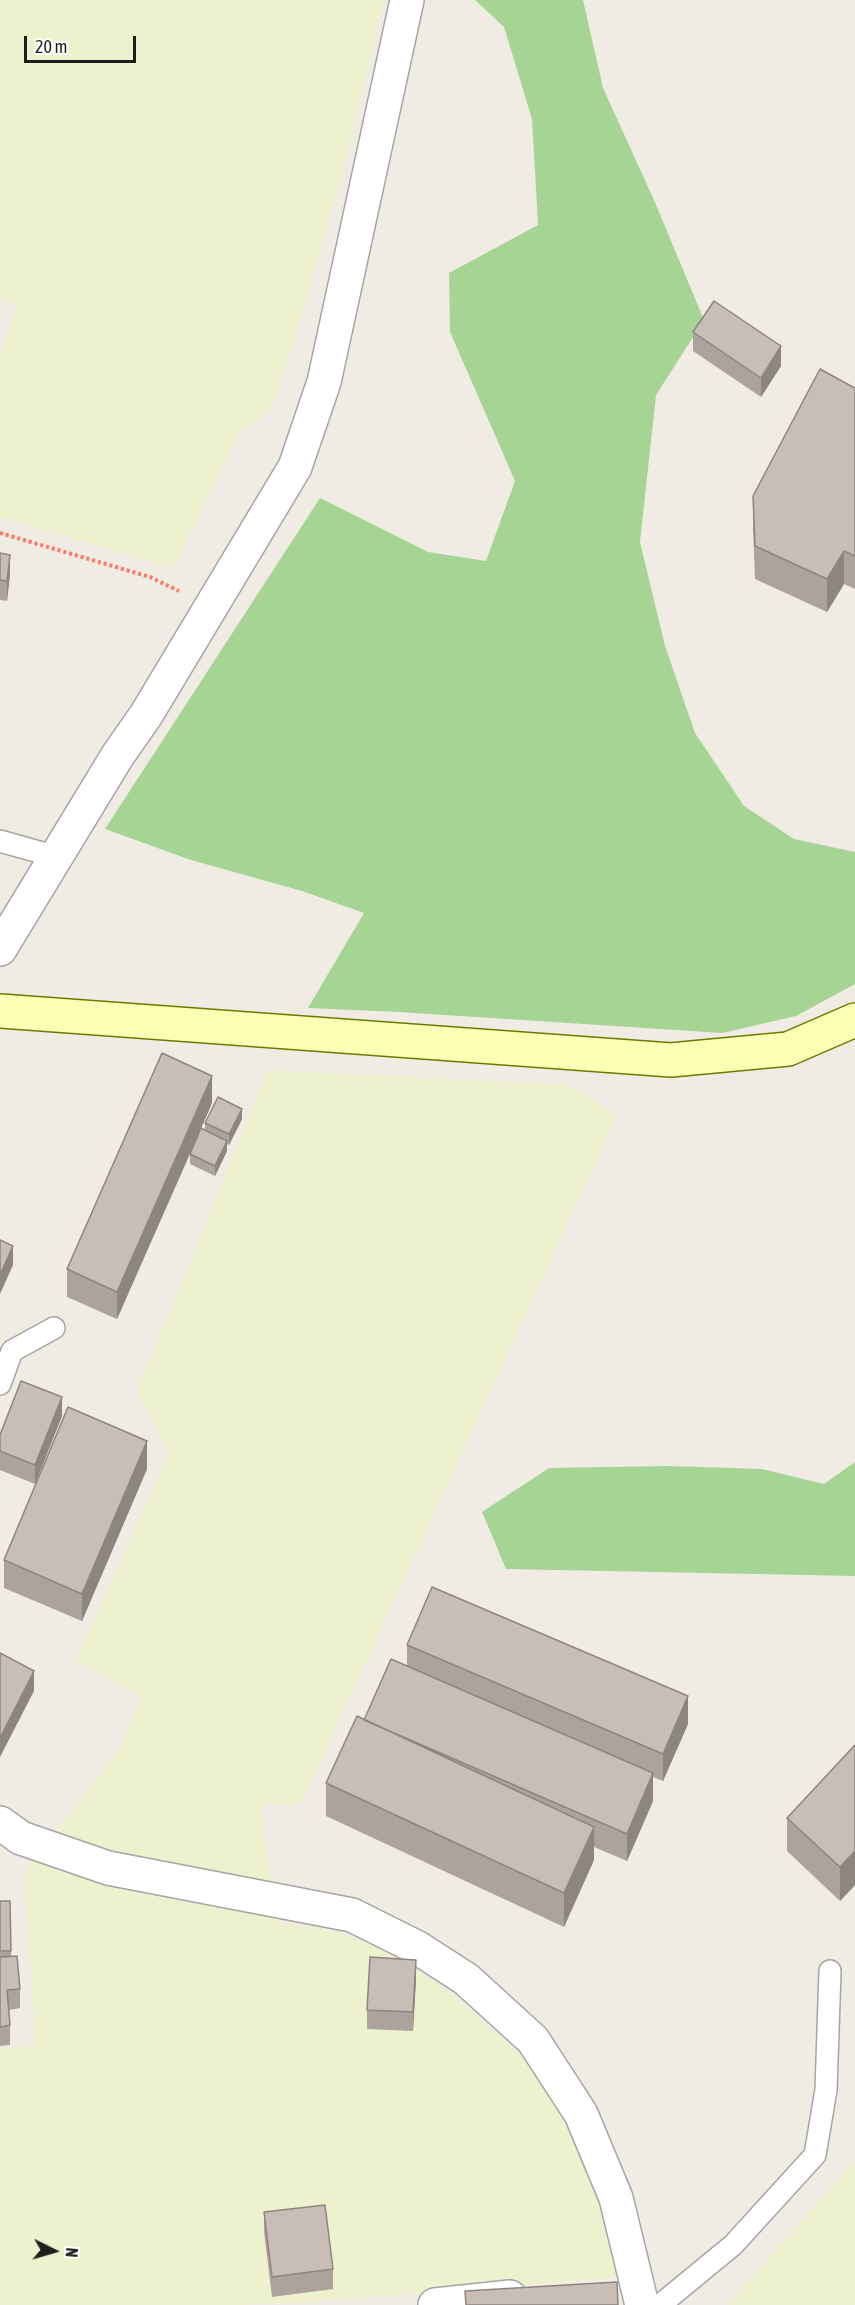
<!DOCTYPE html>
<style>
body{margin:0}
#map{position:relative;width:855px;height:2305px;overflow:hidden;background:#f0ece3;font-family:"Asap Condensed",sans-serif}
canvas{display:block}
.north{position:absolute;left:24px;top:2221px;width:60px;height:60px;-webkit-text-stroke:4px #fff;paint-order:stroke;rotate:95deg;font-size:16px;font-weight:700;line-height:24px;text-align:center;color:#1e1e1e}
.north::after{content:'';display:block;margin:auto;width:21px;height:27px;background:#1e1e1e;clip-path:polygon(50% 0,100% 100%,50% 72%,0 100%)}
.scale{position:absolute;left:24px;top:36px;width:112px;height:27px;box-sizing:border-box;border:3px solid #1e1e1e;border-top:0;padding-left:8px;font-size:18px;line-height:21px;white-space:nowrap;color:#1e1e1e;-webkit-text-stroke:4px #fff;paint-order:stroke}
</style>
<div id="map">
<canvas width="855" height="2305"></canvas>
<div class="north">N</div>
<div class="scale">20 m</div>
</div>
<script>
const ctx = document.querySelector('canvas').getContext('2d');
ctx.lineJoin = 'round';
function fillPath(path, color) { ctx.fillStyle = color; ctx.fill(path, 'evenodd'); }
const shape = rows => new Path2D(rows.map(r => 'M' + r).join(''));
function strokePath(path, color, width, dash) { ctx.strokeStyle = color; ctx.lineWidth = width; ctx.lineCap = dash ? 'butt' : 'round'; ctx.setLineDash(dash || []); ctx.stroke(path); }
fillPath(shape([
 [0,0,384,0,344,165,294,341,270,411,239,432,173,568,0,517,0,359,16,307,0,296],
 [268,1070,568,1085,617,1115,300,1805,260,1803,277,1923,328,1930,371,1944,406,1962,450,1993,526,2060,575,2134,602,2200,618,2268,612,2278,308,2302,240,2305,0,2305,0,2049,36,2046,24,1872,117,1754,142,1697,76,1660,169,1453,137,1392],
 [855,2160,855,2305,728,2305]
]), '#eef1cd');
fillPath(shape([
 [475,0,583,0,603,88,654,200,704,320,656,395,640,542,665,646,695,733,744,806,794,839,855,852,855,984,796,1016,722,1033,399,1012,308,1008,364,913,302,891,191,860,105,829,320,498,428,552,486,561,515,481,450,332,449,273,538,225,532,119,504,27],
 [855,1462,855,1576,506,1569,482,1512,549,1468,668,1466,762,1469,824,1484]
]), '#a6d494');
const lane = shape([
 [0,841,57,857],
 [0,1384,12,1351,54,1328],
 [660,2305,733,2245,815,2155,826,2090,830,1971]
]);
const street = shape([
 [0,949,118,755,146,715,295,467,324,382,407,0],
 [0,1823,21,1838,108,1868,352,1915,418,1948,466,1979,533,2040,581,2114,616,2198,642,2305],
 [435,2305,510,2297]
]);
const secondary = shape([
 [0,1011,671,1060,788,1049,855,1020]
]);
strokePath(lane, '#a5a5a5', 24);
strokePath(street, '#a5a5a5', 36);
strokePath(secondary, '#6c7b00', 36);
strokePath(shape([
 [0,533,150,577,179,591]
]), '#f76', 4, [3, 3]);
strokePath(lane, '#fff', 21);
strokePath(street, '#fff', 33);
strokePath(secondary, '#faffb3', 33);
fillPath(shape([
 [693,332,781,366,761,397,693,351],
 [855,388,855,589,844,584,827,612,755,579,753,529,753,496],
 [0,553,10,574,7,601,0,600],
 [212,1103,191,1152,205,1130,205,1123,242,1119,229,1145,227,1144,227,1151,215,1176,190,1164,190,1154,117,1319,67,1297,67,1269],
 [62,1416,35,1484,0,1470,0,1435],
 [147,1469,82,1621,4,1588,4,1560],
 [407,1645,688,1724,663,1781,653,1777,653,1801,627,1861,594,1847,594,1860,564,1927,326,1816,326,1783,364,1720,407,1666],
 [855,1745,855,1885,840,1901,787,1851,787,1818],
 [0,1901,10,1901,11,1956,20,1989,20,2008,9,2010,10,2025,10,2045,0,2046],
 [416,1979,413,2031,367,2029,367,2010],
 [264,2212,333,2269,333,2289,272,2297,264,2232]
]), '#ada39d');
fillPath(shape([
 [781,346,781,366,761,397,761,378],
 [844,551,844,584,827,612,827,579],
 [10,555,10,574,7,601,7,581],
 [212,1076,212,1103,117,1319,117,1292],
 [242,1109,242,1119,229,1145,229,1134],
 [227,1141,227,1151,215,1176,215,1166],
 [13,1246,13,1265,0,1294,0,1275],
 [62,1397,62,1416,35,1484,35,1465],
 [147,1441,147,1469,82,1621,82,1594],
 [34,1671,34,1691,0,1757,0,1738],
 [688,1696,688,1724,663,1781,663,1754],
 [653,1773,653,1801,627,1861,627,1834],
 [594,1827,594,1860,564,1927,564,1893],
 [855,1851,855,1885,840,1901,840,1867],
 [416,1960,416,1979,413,2031,413,2012]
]), '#8d857f');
const building = shape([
 [714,301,781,346,761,378,693,332,714,301],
 [820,369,855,388,855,556,844,551,827,579,755,546,753,496,820,369],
 [0,553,10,555,7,581,0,580,0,553],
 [162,1053,212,1076,117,1292,67,1269,162,1053],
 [218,1097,242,1109,229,1134,205,1123,218,1097],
 [201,1128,227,1141,215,1166,190,1154,201,1128],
 [0,1240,13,1246,0,1275,0,1240],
 [21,1381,62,1397,35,1465,0,1451,0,1435,21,1381],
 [68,1407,147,1441,82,1594,4,1560,68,1407],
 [432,1587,688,1696,663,1754,407,1645,432,1587],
 [0,1653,34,1671,0,1738,0,1653],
 [391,1659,653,1773,627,1834,364,1720,391,1659],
 [357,1716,594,1827,564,1893,326,1783,357,1716],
 [855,1745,855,1851,840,1867,787,1818,855,1745],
 [0,1901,10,1901,11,1951,0,1951,0,1901],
 [17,1956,20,1989,7,1990,10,2025,0,2027,0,1957,17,1956],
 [370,1957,416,1960,413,2012,367,2010,370,1957],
 [325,2205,333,2269,272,2277,264,2212,325,2205],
 [617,2282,618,2305,466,2305,465,2291,617,2282]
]);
fillPath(building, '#c9beb6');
strokePath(building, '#8d857f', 1.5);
</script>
